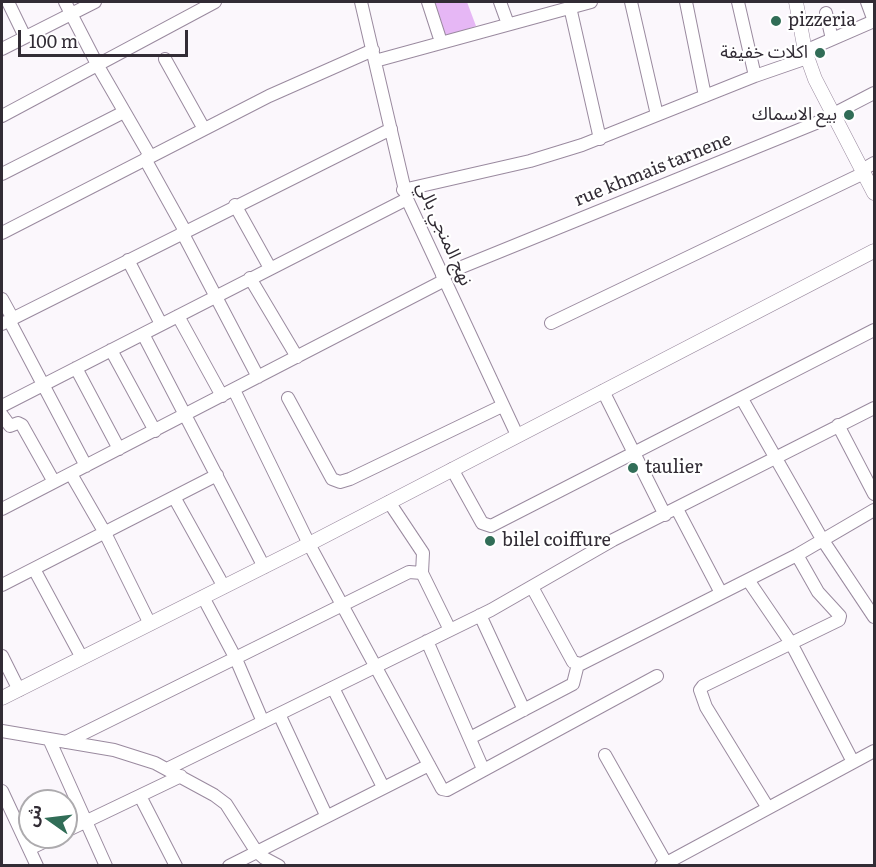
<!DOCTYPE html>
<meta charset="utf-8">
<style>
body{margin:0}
#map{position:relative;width:876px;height:867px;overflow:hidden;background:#fbf7fc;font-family:Literata,"Noto Sans Arabic",serif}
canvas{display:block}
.frame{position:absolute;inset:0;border:3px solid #322c35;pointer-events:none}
.north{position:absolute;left:18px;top:789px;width:60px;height:60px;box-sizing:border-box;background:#fff;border:2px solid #adabae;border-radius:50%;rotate:284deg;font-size:16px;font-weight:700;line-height:24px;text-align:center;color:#322c35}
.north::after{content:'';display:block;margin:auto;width:21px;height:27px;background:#316d57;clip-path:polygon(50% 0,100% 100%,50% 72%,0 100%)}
.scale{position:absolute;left:18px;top:30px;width:170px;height:27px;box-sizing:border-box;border:3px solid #322c35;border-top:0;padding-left:8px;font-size:18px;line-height:21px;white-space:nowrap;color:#322c35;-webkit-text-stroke:4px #fff;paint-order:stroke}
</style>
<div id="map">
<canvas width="876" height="867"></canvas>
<div class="frame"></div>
<div class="north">ش</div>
<div class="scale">100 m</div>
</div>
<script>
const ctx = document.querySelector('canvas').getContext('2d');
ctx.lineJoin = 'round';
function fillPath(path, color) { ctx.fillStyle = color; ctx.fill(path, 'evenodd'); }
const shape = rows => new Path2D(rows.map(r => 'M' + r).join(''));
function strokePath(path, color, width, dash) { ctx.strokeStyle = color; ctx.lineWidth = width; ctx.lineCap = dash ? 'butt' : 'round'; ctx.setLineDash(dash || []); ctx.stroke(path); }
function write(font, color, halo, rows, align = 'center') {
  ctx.font = font + ' Literata,"Noto Sans Arabic",serif'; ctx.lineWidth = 4.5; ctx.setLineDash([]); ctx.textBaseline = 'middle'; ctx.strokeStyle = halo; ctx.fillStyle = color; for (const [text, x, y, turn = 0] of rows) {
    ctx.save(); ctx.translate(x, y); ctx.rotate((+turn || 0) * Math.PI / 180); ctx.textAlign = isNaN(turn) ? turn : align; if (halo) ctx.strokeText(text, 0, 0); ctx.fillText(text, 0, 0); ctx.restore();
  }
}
fillPath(shape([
 [435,2,467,2,476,26,446,37]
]), '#e6b7f5');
const minor = shape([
 [8,2,25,37],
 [65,2,98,66,150,156],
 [361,2,407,199,517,435],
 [428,2,441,42],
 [500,2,508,24],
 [631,2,657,115],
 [686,2,705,96],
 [738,2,755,76],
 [867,2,874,21],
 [570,7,600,139],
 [826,13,832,39],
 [2,49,95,2],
 [805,51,874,21],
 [165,59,204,129],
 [375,61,591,2],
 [2,116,215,2],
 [145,159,185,231],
 [862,170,874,163],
 [2,174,124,112],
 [403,190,530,161,582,145,755,76,807,58],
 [235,205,270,268],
 [182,232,258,377],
 [2,233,269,96,373,50],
 [128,260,161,324],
 [442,275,816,123,874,93],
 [250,278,297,357],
 [2,299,13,319],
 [178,316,222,396],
 [9,320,86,466],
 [551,323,864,173],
 [2,324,391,129],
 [143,334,264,567],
 [111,350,155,431],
 [76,368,119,449],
 [234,390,309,544,442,789,447,790,657,676],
 [603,391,665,515],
 [288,398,332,479,340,482,350,479,502,406],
 [742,399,822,539,874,617],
 [2,406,407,199],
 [2,415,10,426,18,423,22,425,54,482],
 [838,425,874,494],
 [452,469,482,523,491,526,874,330],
 [71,474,105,533,150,624],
 [174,497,224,587],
 [389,502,423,553,422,573],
 [2,509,445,280],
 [677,509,721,593],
 [34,569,82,658],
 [748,580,791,643,853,762],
 [2,585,217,475],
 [532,587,573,662,581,664,797,555,874,510],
 [203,597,236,659,263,722],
 [480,615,524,710],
 [427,641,483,769],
 [2,656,19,690],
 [333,688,383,787],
 [279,714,326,815],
 [2,731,114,750,155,763,214,795,226,804,256,851,264,858,279,866],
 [470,738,573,684,578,664],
 [49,739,106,866],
 [66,742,409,572,422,573,450,630],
 [605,755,666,863],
 [167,769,491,610,613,540,874,408],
 [2,791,37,866],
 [140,796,176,866],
 [768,808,706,707,700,690,703,686,839,620,840,616,818,592,797,555],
 [66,831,181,776],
 [29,849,54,837],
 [229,866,429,765],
 [661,866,874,751]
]);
const tertiary = shape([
 [796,2,805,51,815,79,874,193],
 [2,698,309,544,874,251]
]);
strokePath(minor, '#9a8a9f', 14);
strokePath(tertiary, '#9a8a9f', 15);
strokePath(minor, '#fff', 12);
strokePath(tertiary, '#fff', 14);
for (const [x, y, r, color] of [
 [776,21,6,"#316d57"],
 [820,53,6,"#316d57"],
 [849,115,6,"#316d57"],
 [633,468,6,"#316d57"],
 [490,541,6,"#316d57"]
]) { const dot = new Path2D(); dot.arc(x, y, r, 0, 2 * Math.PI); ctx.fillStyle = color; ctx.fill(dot); strokePath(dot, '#fff', 2); }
write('18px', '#322c35', '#fff', [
 ["pizzeria",788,21],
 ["اكلات خفيفة",808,53,"right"],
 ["بيع الاسماك",837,115,"right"],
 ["taulier",645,468],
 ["bilel coiffure",502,541]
], 'left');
write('18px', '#322c35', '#fff', [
 ["rue khmais tarnene",653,170,-22],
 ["نهج المنجي بالي",444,234,66]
]);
</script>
